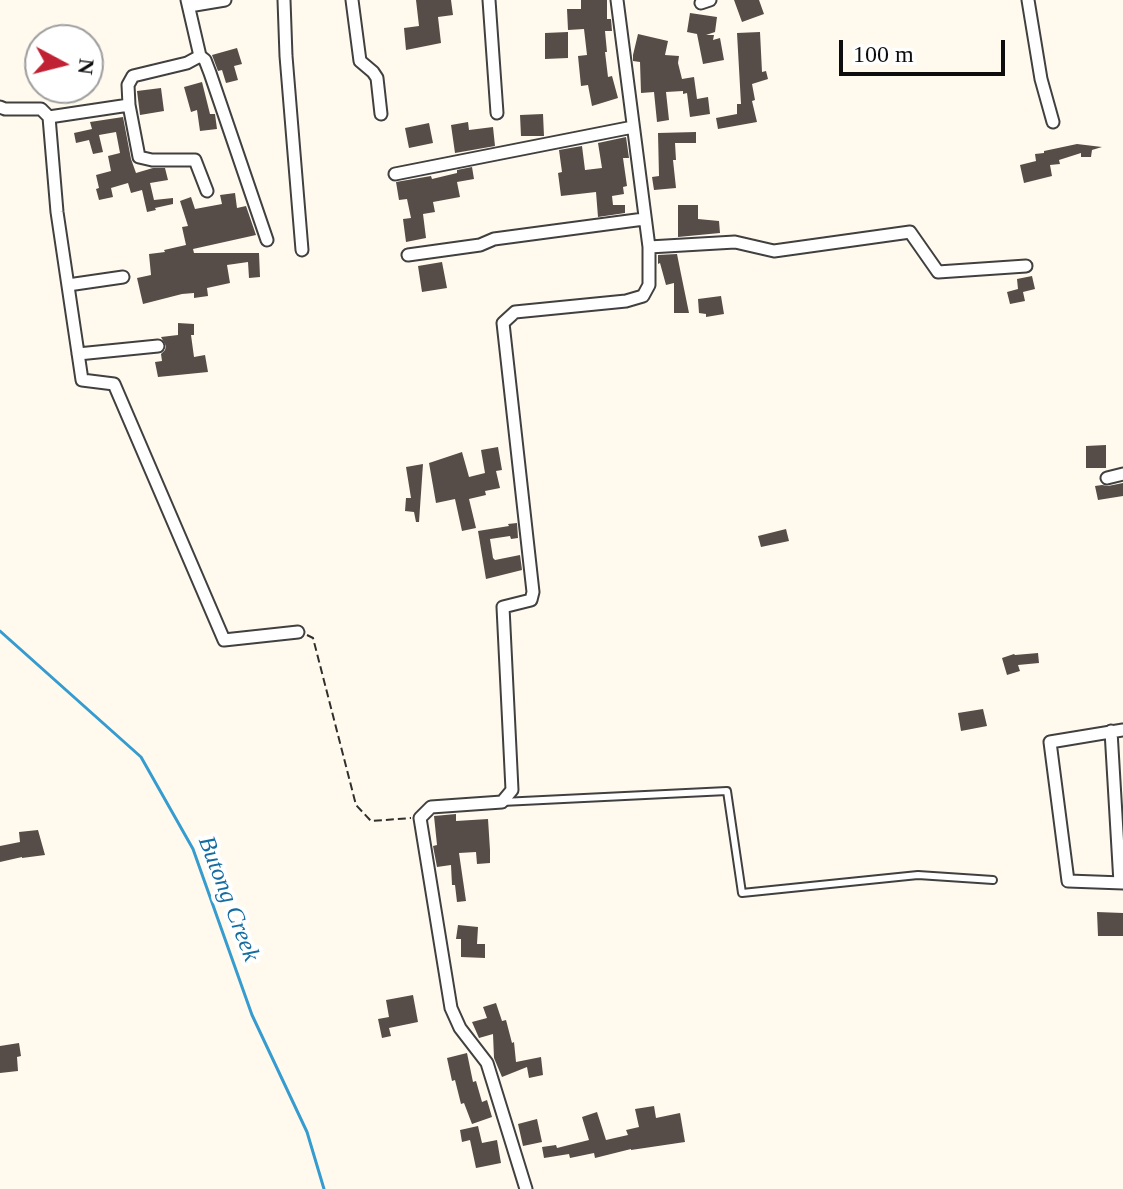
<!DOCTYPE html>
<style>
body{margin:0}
#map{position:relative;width:1123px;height:1189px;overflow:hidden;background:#fffaed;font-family:"Times New Roman",serif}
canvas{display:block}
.north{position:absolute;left:24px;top:24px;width:80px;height:80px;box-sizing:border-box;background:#fff;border:2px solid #9e9e9e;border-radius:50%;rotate:97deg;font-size:22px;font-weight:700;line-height:32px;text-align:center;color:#0d0d0d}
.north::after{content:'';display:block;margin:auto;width:28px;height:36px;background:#c02233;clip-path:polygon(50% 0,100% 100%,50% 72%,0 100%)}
.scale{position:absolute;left:839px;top:40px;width:166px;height:36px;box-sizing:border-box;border:4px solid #0d0d0d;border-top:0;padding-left:10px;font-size:24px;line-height:28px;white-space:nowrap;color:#0d0d0d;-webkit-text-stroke:6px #fff;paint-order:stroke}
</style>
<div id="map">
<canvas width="1123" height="1189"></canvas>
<div class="north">N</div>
<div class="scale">100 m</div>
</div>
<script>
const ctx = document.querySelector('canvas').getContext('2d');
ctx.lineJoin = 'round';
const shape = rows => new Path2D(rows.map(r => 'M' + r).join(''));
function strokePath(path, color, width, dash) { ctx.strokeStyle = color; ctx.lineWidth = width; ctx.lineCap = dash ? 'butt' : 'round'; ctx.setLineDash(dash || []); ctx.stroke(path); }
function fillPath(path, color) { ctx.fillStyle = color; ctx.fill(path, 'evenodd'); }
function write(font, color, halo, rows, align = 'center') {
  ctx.font = font + ' "Times New Roman",serif'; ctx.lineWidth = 8; ctx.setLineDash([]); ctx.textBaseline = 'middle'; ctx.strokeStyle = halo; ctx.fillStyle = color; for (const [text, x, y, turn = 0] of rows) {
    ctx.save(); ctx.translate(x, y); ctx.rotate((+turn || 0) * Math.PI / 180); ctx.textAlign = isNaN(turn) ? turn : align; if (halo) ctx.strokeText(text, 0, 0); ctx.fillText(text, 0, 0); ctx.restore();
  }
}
strokePath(shape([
 [0,631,141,757,193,849,252,1015,307,1132,324,1189]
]), '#369cd0', 3);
fillPath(shape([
 [416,0,451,0,453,15,438,17,441,43,406,50,404,28,419,26],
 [581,0,607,0,607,19,611,19,612,31,605,31,607,52,605,52,608,77,612,76,618,98,592,106,588,85,581,86,578,56,587,55,584,29,568,30,567,9,581,9],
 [734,0,759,0,764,14,742,22],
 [690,13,717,17,715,32,706,35,714,35,713,40,720,38,724,60,703,64,697,34,687,32],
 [568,32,568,58,545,59,545,33],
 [760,32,762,72,766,71,768,79,752,84,755,100,752,101,757,122,718,129,716,118,737,114,737,104,741,104,737,33],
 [638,34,668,41,665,55,679,56,678,63,682,79,694,77,697,99,708,97,710,114,690,117,687,93,683,94,683,91,666,92,669,120,657,122,654,92,641,93,640,62,633,61,633,55],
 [237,48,242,64,234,66,238,80,226,83,222,70,218,71,212,55],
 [202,82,210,114,215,114,217,129,200,131,197,110,191,112,184,87],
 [161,88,164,111,140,115,137,91],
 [543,114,544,136,521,136,520,115],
 [123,117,131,159,136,173,153,168,165,168,168,180,150,183,154,200,173,198,173,204,155,208,156,210,147,212,142,190,131,193,128,183,111,188,113,197,99,200,96,189,99,188,96,175,111,171,108,156,120,153,116,132,99,135,103,152,93,154,89,140,76,143,74,133,92,129,90,122],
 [468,122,469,130,493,127,495,146,455,153,451,125],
 [429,123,433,143,409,148,405,128],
 [696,132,696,143,675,143,676,160,673,160,676,188,654,190,652,177,659,176,658,133],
 [626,137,629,158,623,158,627,186,623,187,624,194,612,196,613,205,625,205,625,213,598,217,596,192,561,196,558,173,562,172,559,150,582,146,585,170,602,168,598,143],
 [1077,144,1102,147,1092,150,1091,157,1081,157,1081,153,1059,160,1060,164,1050,165,1052,176,1024,183,1020,165,1036,161,1035,154,1044,153,1044,151],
 [472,167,474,179,457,182,460,197,433,202,435,212,423,214,426,238,406,242,403,219,411,218,407,199,399,200,396,182,431,176,432,179,457,173,457,170],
 [235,193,237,208,246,206,256,235,193,249,194,253,259,253,260,277,249,278,248,262,227,265,230,283,207,288,208,296,194,298,194,293,182,294,143,304,137,278,151,275,149,254,165,252,164,250,186,245,182,227,188,226,180,201,191,197,195,209,222,204,220,195],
 [678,205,698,205,698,219,719,221,720,233,678,237],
 [677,254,681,274,689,313,674,313,674,283,666,285,660,263,658,264,658,255],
 [442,262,447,288,422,292,418,266],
 [1032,276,1035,289,1023,292,1025,301,1010,304,1007,292,1018,289,1017,279],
 [721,296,724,314,706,317,706,314,699,313,698,299],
 [178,323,194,324,194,335,191,335,194,357,205,355,208,372,158,377,155,362,162,361,161,354,165,350,166,346,161,337,178,335],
 [1106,445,1106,468,1086,468,1086,446],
 [498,447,502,470,496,471,500,488,485,491,486,495,469,499,476,528,462,531,455,499,436,503,429,463,462,452,469,477,485,473,481,450],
 [423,464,419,522,416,522,414,512,405,511,406,498,411,498,406,467],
 [1123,483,1123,496,1098,500,1095,486,1102,485,1108,486],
 [517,523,518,538,511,539,510,536,490,539,493,558,495,560,520,555,522,570,486,579,478,531,509,526,508,524],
 [786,529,789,541,761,547,758,536],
 [1038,653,1039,663,1018,665,1020,671,1007,675,1002,658,1014,654,1015,655],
 [983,709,987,726,961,731,958,713],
 [456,814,456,821,488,819,490,850,490,863,477,864,476,852,459,853,466,901,457,902,455,885,452,885,451,865,437,867,433,846,437,845,434,816],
 [38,830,45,855,22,858,22,857,0,862,0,846,20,842,19,832],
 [1097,912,1123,913,1123,936,1098,936],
 [458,925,478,927,477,944,485,944,485,958,461,957,461,939,456,939],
 [413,995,418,1022,389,1028,391,1036,382,1038,378,1019,389,1017,386,1000],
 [496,1003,502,1021,506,1020,512,1043,514,1042,516,1062,541,1057,543,1075,529,1078,527,1067,502,1077,494,1058,493,1034,479,1038,472,1022,487,1018,483,1007],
 [19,1043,21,1056,17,1057,18,1071,0,1073,0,1046],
 [467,1053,473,1082,476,1081,482,1102,487,1100,492,1117,472,1124,464,1103,461,1104,455,1080,452,1081,447,1058],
 [654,1106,656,1118,680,1113,685,1142,631,1150,631,1149,595,1158,594,1153,570,1158,569,1154,544,1158,542,1147,556,1145,557,1148,589,1140,582,1117,597,1112,606,1140,628,1135,626,1130,639,1127,635,1109],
 [537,1119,542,1142,523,1146,518,1124],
 [478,1126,482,1143,497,1140,501,1163,476,1168,470,1140,462,1142,460,1130]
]), '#564d49');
const service = shape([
 [502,802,727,791,742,893,918,875,993,880]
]);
const minor = shape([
 [284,0,286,56,302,250],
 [352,0,360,61,373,72,377,78,381,114],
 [489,0,497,113],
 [1028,0,1041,79,1053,122],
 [701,3,710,0],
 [189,6,225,0],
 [200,56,205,60,210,73,267,240],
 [129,105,139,157,152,160,195,160,207,191],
 [0,107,5,109,41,109,49,117,57,212,82,380,114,384,224,640,298,632],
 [49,117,129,105,128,85,133,76,187,63,200,56,187,0],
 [395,174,633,127],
 [649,247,735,242,774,251,910,232,938,272,1026,266],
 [408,255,480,245,494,239,644,219],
 [68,285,123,277],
 [78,354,158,346],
 [1107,478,1123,474],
 [1123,730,1050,742,1068,881,1123,883],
 [1111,731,1120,883],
 [526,1189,487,1063,460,1028,451,1008,420,818,431,807,502,802,512,790,503,607,531,600,533,592,503,323,515,312,626,301,643,296,649,285,649,247,617,0]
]);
strokePath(service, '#404040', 10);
strokePath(minor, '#404040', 15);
strokePath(shape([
 [307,635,313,638,356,805,371,821,411,818]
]), '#2f2f2f', 2, [8, 4]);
strokePath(service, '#fff', 6);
strokePath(minor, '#fff', 11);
write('italic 24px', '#146ca1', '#fff', [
 ["Butong Creek",228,899,69]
]);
</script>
